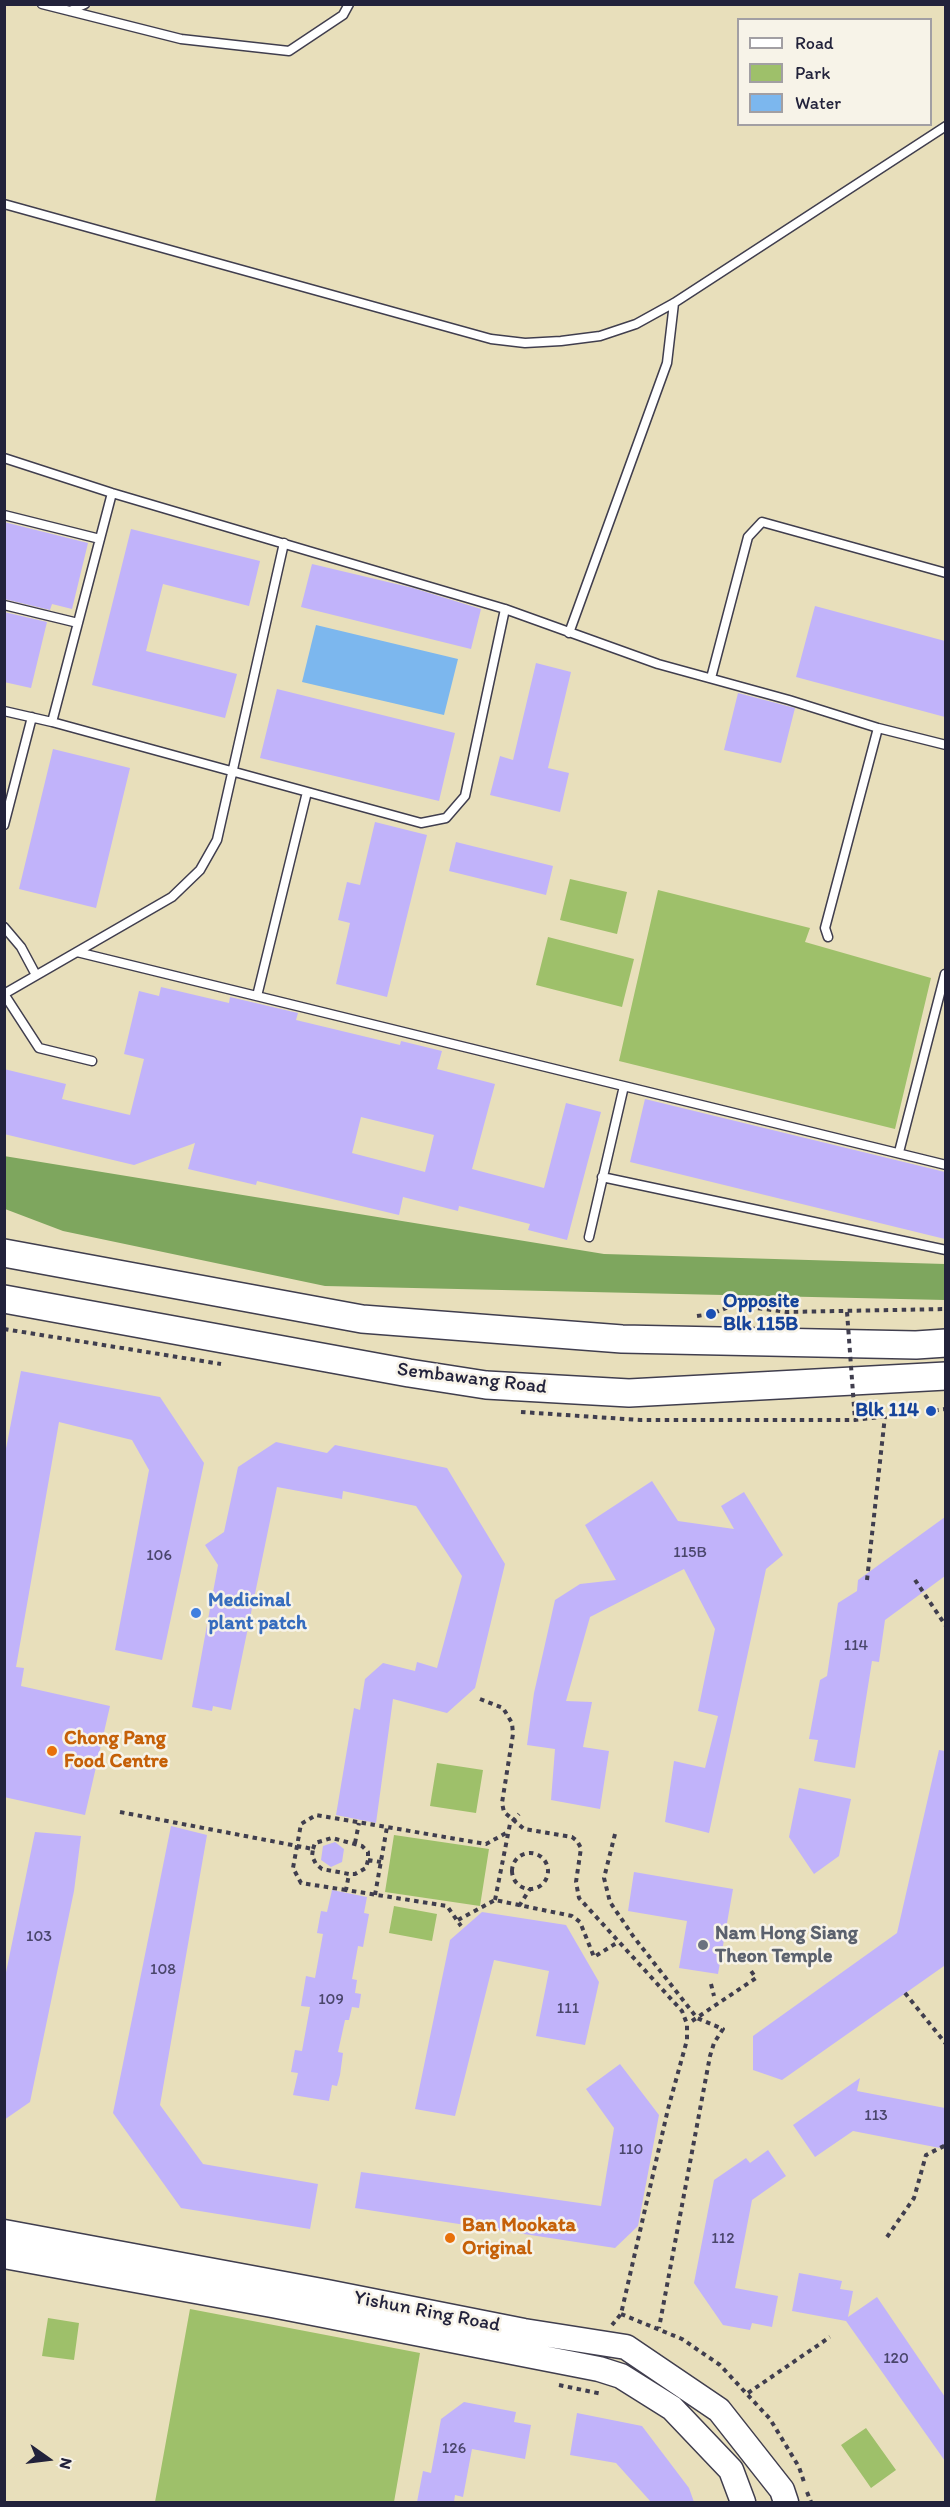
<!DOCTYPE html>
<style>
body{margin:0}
#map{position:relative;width:950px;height:2507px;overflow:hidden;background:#e8dfbb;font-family:Itim,sans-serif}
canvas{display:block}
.frame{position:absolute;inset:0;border:6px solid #22223b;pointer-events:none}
.legend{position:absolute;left:737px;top:18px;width:195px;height:108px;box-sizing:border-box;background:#f7f3e8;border:2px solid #a29fa3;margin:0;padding:8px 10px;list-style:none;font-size:18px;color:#22223b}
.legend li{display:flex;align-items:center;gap:12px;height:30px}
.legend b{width:30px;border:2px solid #a29fa3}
.north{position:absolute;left:18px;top:2429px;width:60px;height:60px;-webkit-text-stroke:4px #f7f3e8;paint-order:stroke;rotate:104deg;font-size:16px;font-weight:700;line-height:24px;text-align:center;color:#22223b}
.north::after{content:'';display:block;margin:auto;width:21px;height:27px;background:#22223b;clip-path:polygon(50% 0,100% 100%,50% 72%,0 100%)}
</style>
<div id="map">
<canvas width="950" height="2507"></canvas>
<div class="frame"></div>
<ul class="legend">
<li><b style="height:8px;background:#fff"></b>Road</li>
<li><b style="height:16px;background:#9ec06a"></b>Park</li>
<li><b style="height:16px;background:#7cb7ee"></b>Water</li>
</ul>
<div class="north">N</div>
</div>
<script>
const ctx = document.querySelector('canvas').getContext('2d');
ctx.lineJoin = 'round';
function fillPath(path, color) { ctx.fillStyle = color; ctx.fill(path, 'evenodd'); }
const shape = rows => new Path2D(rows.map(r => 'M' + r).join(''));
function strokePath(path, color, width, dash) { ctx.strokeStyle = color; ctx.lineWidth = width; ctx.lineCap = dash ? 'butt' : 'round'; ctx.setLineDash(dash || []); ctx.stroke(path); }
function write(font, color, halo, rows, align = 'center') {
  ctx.font = font + ' Itim,sans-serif'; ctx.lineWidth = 5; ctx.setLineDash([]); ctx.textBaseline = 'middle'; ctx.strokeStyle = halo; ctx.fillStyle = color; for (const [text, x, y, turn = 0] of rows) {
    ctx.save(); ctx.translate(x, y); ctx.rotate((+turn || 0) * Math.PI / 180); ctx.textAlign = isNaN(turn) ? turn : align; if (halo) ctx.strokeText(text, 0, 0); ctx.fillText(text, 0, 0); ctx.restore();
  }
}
fillPath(shape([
 [570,879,627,892,617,934,560,920],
 [658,890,810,928,805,942,931,978,895,1129,619,1061],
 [548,937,634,959,622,1007,536,985],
 [437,1763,483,1770,476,1813,430,1806],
 [394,1835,489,1849,480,1906,385,1892],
 [394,1906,437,1914,432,1941,389,1933],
 [190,2309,420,2353,394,2502,155,2502],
 [48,2318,79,2323,74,2360,42,2356],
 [866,2428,896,2470,871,2488,841,2445]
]), '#9ec06a');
fillPath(shape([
 [4,1156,604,1254,945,1264,945,1300,325,1286,63,1231,5,1209]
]), '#7ea65e');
fillPath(shape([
 [316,625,458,659,444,715,302,682]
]), '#7cb7ee');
fillPath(shape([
 [4,522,88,543,72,609,52,604,50,610,4,599],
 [131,529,260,561,249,606,163,584,146,651,237,674,225,718,92,685],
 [312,564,413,588,481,609,471,649,301,607],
 [815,606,945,641,945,717,796,677],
 [4,612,47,622,31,688,4,682],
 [536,663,571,672,548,768,569,773,560,812,490,795,500,756,513,760],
 [277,689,455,733,439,801,260,758],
 [738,693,795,708,781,763,724,750],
 [53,749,130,768,96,908,19,889],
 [375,822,427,835,387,997,336,984,350,923,338,920,347,882,360,885],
 [456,842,553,866,546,895,449,871],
 [161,987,229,1003,230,997,298,1013,296,1020,400,1045,401,1041,442,1051,437,1069,495,1084,472,1169,544,1188,566,1103,601,1112,567,1240,528,1230,530,1224,459,1206,458,1211,403,1197,399,1215,257,1181,256,1185,188,1169,195,1143,134,1165,4,1134,4,1069,66,1084,62,1099,130,1115,144,1059,124,1054,139,991,159,996],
 [361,1117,434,1135,425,1172,352,1153],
 [645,1099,945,1172,945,1239,630,1162],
 [21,1371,160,1397,204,1463,162,1660,115,1650,149,1470,132,1440,59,1422,16,1667,24,1668,21,1686,110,1706,85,1815,4,1797,4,1459],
 [276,1442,327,1453,335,1445,447,1468,505,1564,475,1688,447,1713,393,1699,376,1823,336,1815,354,1708,360,1710,365,1679,383,1663,415,1671,417,1662,437,1668,462,1576,416,1506,343,1491,342,1499,277,1487,231,1710,213,1706,212,1711,192,1707,218,1565,205,1545,224,1532,238,1467],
 [652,1481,678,1521,734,1529,721,1506,744,1492,783,1555,766,1569,709,1833,665,1822,674,1761,705,1768,718,1716,698,1711,715,1629,684,1569,590,1617,566,1701,592,1702,583,1747,609,1751,600,1809,551,1800,555,1749,527,1745,534,1693,555,1600,580,1584,616,1580,585,1525],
 [945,1517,945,1576,885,1620,879,1662,872,1661,855,1768,814,1761,818,1740,809,1739,820,1680,827,1676,838,1603,857,1591,858,1580],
 [939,1750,945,1751,944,1966,782,2080,753,2070,753,2036,897,1933],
 [799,1788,851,1799,839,1856,814,1874,789,1837],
 [171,1826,207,1835,160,2105,203,2164,318,2184,310,2229,181,2208,113,2113],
 [35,1832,81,1836,74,1891,30,2102,4,2120,4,1982],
 [335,1842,344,1849,342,1862,331,1867,321,1860,323,1846],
 [634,1872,733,1889,718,1974,679,1968,687,1921,628,1911],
 [332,1890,367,1897,364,1913,369,1914,363,1947,358,1946,352,1979,357,1980,355,1993,361,1994,359,2008,352,2007,349,2020,345,2020,338,2052,343,2053,340,2075,337,2086,332,2085,329,2101,293,2095,298,2073,291,2072,295,2050,302,2051,310,2007,301,2006,306,1976,315,1978,323,1934,317,1933,321,1911,327,1912],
 [482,1912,566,1925,599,1982,585,2045,536,2036,549,1971,494,1960,455,2116,415,2109,450,1940],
 [620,2064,659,2115,638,2226,615,2248,355,2208,361,2172,601,2206,614,2128,586,2089],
 [860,2078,857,2091,945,2108,945,2149,853,2131,815,2157,793,2125],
 [768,2150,786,2176,752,2200,735,2288,778,2296,772,2327,752,2323,750,2330,723,2325,694,2283,714,2180,746,2158,750,2163],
 [799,2273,842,2281,840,2289,853,2291,848,2317,877,2297,945,2397,945,2461,846,2321,792,2311],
 [464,2402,516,2412,514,2422,531,2425,525,2459,472,2449,463,2497,455,2495,454,2502,417,2502,423,2471,431,2473,441,2419],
 [577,2413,642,2426,689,2488,694,2502,651,2502,616,2463,570,2455]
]), '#c1b3fa');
const service = shape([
 [42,4,181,39,289,51,343,15,349,4],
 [70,11,85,4],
 [4,204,491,339,525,343,561,341,600,336,636,324,674,303,946,126],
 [4,458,112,493,505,609,658,664,789,700,878,728,946,745],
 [4,515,100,539],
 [4,605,78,623],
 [569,633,667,363,674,303],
 [711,678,748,537,762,522,946,573],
 [4,711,52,722,421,823,446,818,465,796,505,609],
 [52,722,112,493],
 [4,825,32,717],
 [4,927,21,947,36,975],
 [828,937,825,928,878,728],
 [77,952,946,1165],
 [257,996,307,792],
 [92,1061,39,1048,4,994,172,897,200,870,217,840,284,543],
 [899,1152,945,974],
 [602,1177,946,1250],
 [589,1237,624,1086]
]);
const secondary = shape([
 [4,2232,327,2292,524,2331,626,2347,719,2410,782,2490,786,2502],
 [4,2256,272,2305,599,2369,621,2376,672,2408,731,2470,743,2502]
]);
const primary = shape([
 [4,1253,362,1319,622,1339,916,1345,946,1343],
 [4,1299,409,1373,486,1385,629,1393,946,1376]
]);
strokePath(service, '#403e4e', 11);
strokePath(secondary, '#403e4e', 27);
strokePath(primary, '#403e4e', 30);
strokePath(shape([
 [697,1316,711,1314,734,1305,787,1312,946,1309],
 [4,1329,221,1364],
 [521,1412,640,1420,855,1420,946,1409],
 [867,1580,885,1416],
 [915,1580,946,1626],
 [480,1699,503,1708,512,1723,513,1734,502,1803,504,1812,524,1829,572,1837,577,1841,581,1848,576,1882,579,1898,682,2011,687,2024,687,2040,668,2109,621,2314,612,2325],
 [120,1812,313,1849,312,1856,316,1864,322,1869,349,1874,346,1890,447,1906,461,1926],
 [615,1834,604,1878,610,1902,633,1936,697,2018,723,2029,714,2043,710,2056,659,2328],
 [355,1843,359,1823],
 [313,1849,315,1843,332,1838,362,1846,368,1852,368,1860,366,1868,355,1874,349,1874],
 '512 1871a18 18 0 1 1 36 0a18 18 0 1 1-36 0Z',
 [368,1860,381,1862],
 [346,1890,301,1883,293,1868,301,1824,316,1815,486,1844,508,1832],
 [375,1895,387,1827],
 [495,1900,510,1824,519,1814],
 [519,1906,530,1889],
 [458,1920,495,1900,572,1916,580,1922,594,1957,618,1942],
 [711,1984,714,1996],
 [905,1993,946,2044],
 [692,2021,756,1978,751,1971],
 [887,2237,914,2198,926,2155,946,2145],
 [621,2314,682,2339,720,2365,770,2419,799,2467,804,2482],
 [559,2385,602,2394],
 [748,2393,830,2337],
 [807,2492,811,2502]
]), '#403e4e', 4, [4.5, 4.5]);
strokePath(service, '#fff', 8);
strokePath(secondary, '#fff', 24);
strokePath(primary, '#fff', 27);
strokePath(shape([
 [847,1312,855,1420]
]), '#403e4e', 4, [4.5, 4.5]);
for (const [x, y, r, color] of [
 [711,1314,6,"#1a4fb4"],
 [931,1411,6,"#1a4fb4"],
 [196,1613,6,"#3f7fe0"],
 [52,1751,6,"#e8710a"],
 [703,1945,6,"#6b7280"],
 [450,2238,6,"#e8710a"]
]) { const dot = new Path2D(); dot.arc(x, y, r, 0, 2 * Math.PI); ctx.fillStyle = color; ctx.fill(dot); strokePath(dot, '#f7f3e8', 2); }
write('16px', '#4a466b', null, [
 ["115B",690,1553],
 ["106",159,1556],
 ["114",856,1646],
 ["103",39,1937],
 ["108",163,1970],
 ["109",331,2000],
 ["111",568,2009],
 ["113",876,2116],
 ["110",631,2150],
 ["112",723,2239],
 ["120",896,2359],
 ["126",454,2449]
]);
write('bold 20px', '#164399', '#f7f3e8', [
 ["Opposite",723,1302],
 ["Blk 115B",723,1325],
 ["Blk 114",919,1411,"right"]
], 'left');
write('20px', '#22223b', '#f7f3e8', [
 ["Sembawang Road",472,1379,7],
 ["Yishun Ring Road",427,2312,11]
]);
write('bold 20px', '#366cbe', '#f7f3e8', [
 ["Medicinal",208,1601],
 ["plant patch",208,1624]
], 'left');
write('bold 20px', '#c56008', '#f7f3e8', [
 ["Chong Pang",64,1739],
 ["Food Centre",64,1762],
 ["Ban Mookata",462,2226],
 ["Original",462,2249]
], 'left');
write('bold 20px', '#5b616d', '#f7f3e8', [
 ["Nam Hong Siang",715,1934],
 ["Theon Temple",715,1957]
], 'left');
</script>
